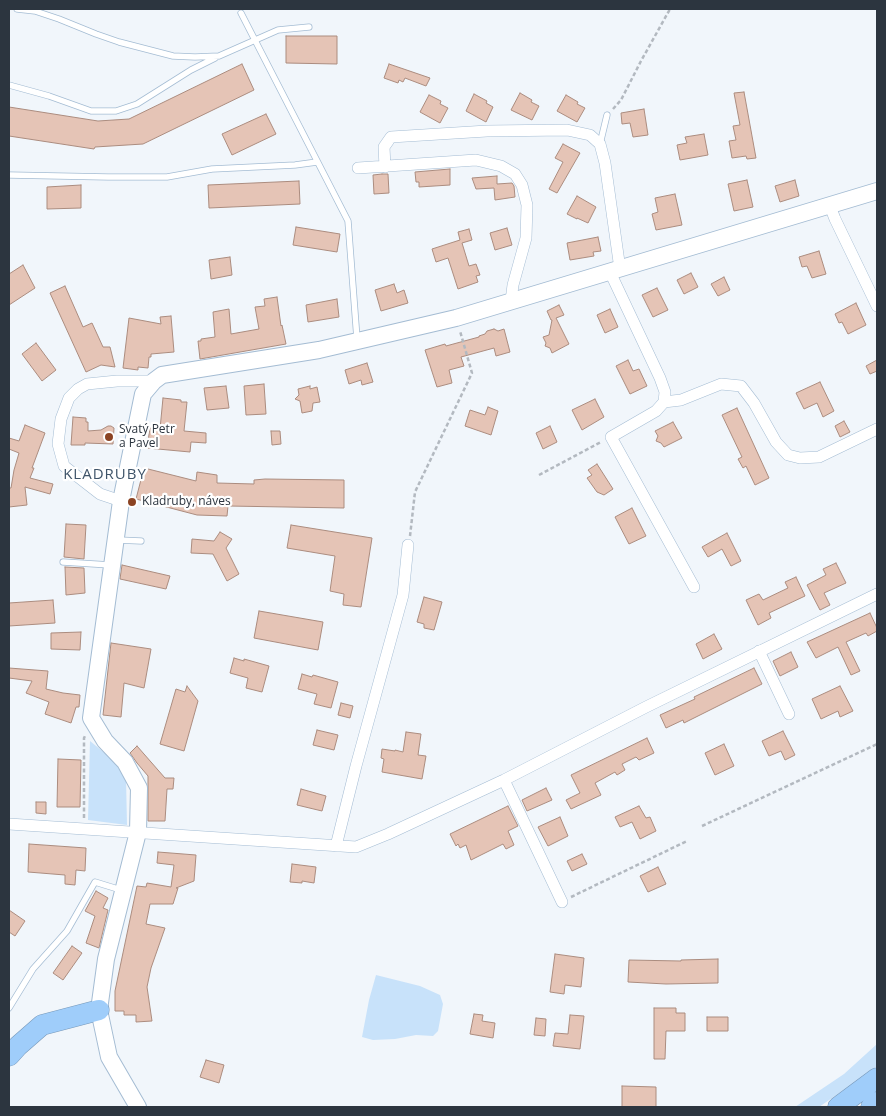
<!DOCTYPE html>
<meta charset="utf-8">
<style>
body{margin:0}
#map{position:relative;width:886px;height:1116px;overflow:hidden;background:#f1f6fb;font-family:"Open Sans",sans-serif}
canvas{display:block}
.frame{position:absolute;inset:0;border:10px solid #2c353f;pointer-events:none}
</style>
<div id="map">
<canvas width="886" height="1116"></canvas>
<div class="frame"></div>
</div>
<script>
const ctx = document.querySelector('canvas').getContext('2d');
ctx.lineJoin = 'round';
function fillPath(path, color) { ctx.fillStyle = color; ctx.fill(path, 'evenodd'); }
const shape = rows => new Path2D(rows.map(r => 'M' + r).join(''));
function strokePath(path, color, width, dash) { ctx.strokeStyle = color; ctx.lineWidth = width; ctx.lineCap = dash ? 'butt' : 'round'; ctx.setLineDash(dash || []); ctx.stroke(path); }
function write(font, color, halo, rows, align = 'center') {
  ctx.font = font + ' "Open Sans",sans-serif'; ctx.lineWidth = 4.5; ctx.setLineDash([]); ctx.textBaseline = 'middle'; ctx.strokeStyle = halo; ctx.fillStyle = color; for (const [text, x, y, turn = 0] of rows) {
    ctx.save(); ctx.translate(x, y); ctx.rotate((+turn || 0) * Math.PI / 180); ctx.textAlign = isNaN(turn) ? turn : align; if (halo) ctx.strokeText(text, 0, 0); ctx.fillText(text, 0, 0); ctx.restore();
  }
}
fillPath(shape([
 [90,741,112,759,126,778,127,825,88,820],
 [376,975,420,986,440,995,443,1004,438,1031,433,1036,416,1035,395,1039,373,1040,362,1037,369,1000],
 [877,1044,877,1066,870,1072,819,1107,795,1107,844,1074]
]), '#c8e2fa');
const building = shape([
 [286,36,337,36,337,64,286,63,286,36],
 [242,64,254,90,143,144,95,147,94,149,9,136,9,107,98,121,129,119,242,64],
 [389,64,430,78,426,86,405,78,403,82,399,80,398,83,384,78,389,64],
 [744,92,756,158,747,159,746,156,732,158,729,141,736,140,733,126,740,125,734,93,744,92],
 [520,93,532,100,531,102,539,106,532,120,511,110,520,93],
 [474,94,487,101,486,103,493,107,486,122,466,111,474,94],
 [429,95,441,101,440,104,448,108,440,123,420,112,429,95],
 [566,95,578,102,577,104,585,108,577,122,557,111,566,95],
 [644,109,648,135,633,137,630,123,622,124,621,113,644,109],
 [266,114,276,134,232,155,222,134,266,114],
 [704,134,708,155,680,160,677,145,687,143,685,137,704,134],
 [563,144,580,153,557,193,549,189,563,162,555,158,563,144],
 [450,169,450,185,419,187,419,182,416,182,415,172,450,169],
 [382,174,388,174,389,193,374,194,373,175,382,174],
 [497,176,497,184,512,183,514,186,515,197,495,200,494,188,476,189,472,178,497,176],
 [747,180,753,207,734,211,728,184,747,180],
 [795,180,799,196,780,202,775,186,795,180],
 [299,181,300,204,209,208,208,185,299,181],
 [81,185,81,208,47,209,47,187,81,185],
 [675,194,682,225,656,230,652,214,658,212,655,198,675,194],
 [577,196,596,207,588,223,577,218,577,219,567,214,577,196],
 [296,227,340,234,337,252,293,245,296,227],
 [507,228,512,245,495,250,490,233,507,228],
 [469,229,472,240,462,243,469,266,476,264,480,275,476,276,478,282,458,289,448,258,436,262,432,249,460,240,458,232,469,229],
 [598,237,601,251,593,252,594,256,570,260,567,243,598,237],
 [819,251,826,274,812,278,807,266,802,267,799,257,819,251],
 [230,257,232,275,211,279,209,260,230,257],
 [23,265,35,288,9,305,9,274,23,265],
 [691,273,698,287,684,294,677,280,691,273],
 [724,277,730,290,718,296,711,284,724,277],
 [394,284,397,293,404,290,408,303,381,311,375,290,394,284],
 [65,286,83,327,92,323,103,347,110,347,115,367,101,365,86,372,50,293,65,286],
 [657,288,668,310,653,317,642,295,657,288],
 [277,297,281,326,282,325,286,344,200,359,198,341,201,341,201,339,215,337,213,312,229,309,231,334,259,329,255,307,265,306,264,299,277,297],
 [337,299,339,317,308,322,306,305,337,299],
 [856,303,866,325,848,334,842,322,839,323,835,314,856,303],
 [559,305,564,315,556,318,569,344,552,353,550,348,545,346,546,343,543,337,549,335,552,320,551,320,547,311,559,305],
 [610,309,618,327,605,333,597,315,610,309],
 [171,316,174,352,151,354,151,357,149,357,148,368,138,367,138,370,123,368,129,318,161,324,160,317,171,316],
 [494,329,498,331,504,329,510,352,496,356,494,348,461,357,464,366,449,370,452,383,437,387,425,350,445,344,446,346,479,337,479,336,485,334,487,331,494,329],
 [36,343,56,370,42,381,22,354,36,343],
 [628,360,633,371,639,369,647,386,630,394,616,366,628,360],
 [877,360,877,371,870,374,866,366,877,360],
 [367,363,373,382,362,385,361,380,349,384,345,370,367,363],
 [820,382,834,411,823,417,817,403,804,409,796,393,820,382],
 [264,384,266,414,246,415,244,386,264,384],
 [226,386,229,408,207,410,204,388,226,386],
 [310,386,310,389,317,387,320,402,313,403,312,411,302,413,300,401,295,399,299,395,298,389,310,386],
 [163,398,181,400,181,402,187,402,184,431,206,433,206,443,191,442,190,452,147,448,150,428,160,429,163,398],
 [595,399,604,417,582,430,572,410,595,399],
 [488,407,498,411,491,435,465,426,470,410,485,415,488,407],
 [737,408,769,478,755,485,746,466,743,468,738,459,742,457,722,415,737,408],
 [73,417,86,418,86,422,88,422,88,431,101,430,108,426,111,426,114,428,113,444,85,443,85,445,71,445,73,417],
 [844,421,850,432,840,437,835,426,844,421],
 [673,422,682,438,664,447,661,443,656,441,658,436,655,431,673,422],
 [25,425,45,433,32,468,34,468,30,478,53,484,50,494,25,487,27,505,9,507,9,488,11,488,14,470,19,453,9,449,9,438,19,441,25,425],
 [550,426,557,442,543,449,536,433,550,426],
 [271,431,280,431,281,444,272,445,271,431],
 [597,464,613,489,604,495,597,492,587,478,592,475,588,470,597,464],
 [144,468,196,481,197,472,217,475,217,483,254,484,254,480,265,479,344,480,344,508,228,506,227,516,197,515,136,499,144,468],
 [632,508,646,536,629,544,615,517,632,508],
 [66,524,86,525,84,559,64,557,66,524],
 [291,525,372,538,361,607,343,605,344,594,330,591,335,556,287,548,291,525],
 [220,532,232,539,226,548,239,574,227,581,213,554,191,553,192,539,214,541,220,532],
 [727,533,741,561,731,566,722,549,708,557,702,547,727,533],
 [836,563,846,583,824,593,830,605,820,610,807,585,826,575,823,569,836,563],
 [122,565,170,576,166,589,120,579,122,565],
 [65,567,84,568,85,593,66,595,65,567],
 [796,577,805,596,769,613,771,618,758,625,746,600,759,594,763,600,788,588,785,582,796,577],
 [424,597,442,602,434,630,424,628,424,624,417,622,424,597],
 [53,600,55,623,9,626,9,603,53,600],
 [259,611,323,622,318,650,254,638,259,611],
 [870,613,877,628,877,631,868,636,866,633,846,642,860,671,851,675,838,647,816,658,807,642,870,613],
 [81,632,80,650,51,649,51,633,81,632],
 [714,634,722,649,703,659,696,644,714,634],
 [111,643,151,649,144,688,124,683,121,717,103,715,111,643],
 [791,652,798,667,780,676,773,661,791,652],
 [234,658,244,661,244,659,269,666,262,692,246,688,248,678,230,673,234,658],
 [9,668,48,671,46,689,63,693,80,695,79,707,76,707,71,723,45,714,49,702,26,693,32,681,9,678,9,668],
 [754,668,762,684,684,723,683,720,666,728,660,715,695,699,694,697,754,668],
 [302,674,312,677,313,675,338,682,331,708,314,704,317,694,298,689,302,674],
 [187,686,198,701,184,751,160,744,176,689,185,692,187,686],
 [840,686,853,711,840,717,838,711,821,719,812,699,840,686],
 [341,703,353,706,350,718,338,715,341,703],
 [317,730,338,735,334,750,313,745,317,730],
 [783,731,795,755,785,760,781,751,769,756,762,741,783,731],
 [406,732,421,734,418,755,426,756,422,779,382,772,384,759,381,758,382,749,395,751,395,750,403,752,406,732],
 [647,738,654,753,639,760,636,757,622,764,625,770,617,775,615,772,595,783,601,795,571,809,566,800,580,793,571,775,647,738],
 [724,744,734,766,715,775,705,753,724,744],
 [137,746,165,778,174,778,173,789,167,789,165,821,148,821,148,776,137,763,130,753,137,746],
 [58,759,81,760,80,807,57,807,58,759],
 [546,788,552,800,527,811,522,800,546,788],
 [301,789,326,796,322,811,297,805,301,789],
 [36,802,46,802,46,814,36,813,36,802],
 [508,806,518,826,508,831,514,845,506,849,503,844,471,860,466,845,460,848,458,844,456,846,450,834,508,806],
 [639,806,646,818,650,817,656,831,640,839,632,822,620,827,615,817,639,806],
 [560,817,568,836,548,846,538,827,560,817],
 [29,844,86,848,85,871,76,870,75,885,65,884,65,875,28,872,29,844],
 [158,852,196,855,194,881,176,888,178,888,173,904,150,904,146,924,165,928,151,968,147,987,152,1021,136,1022,136,1015,124,1015,124,1011,115,1011,115,991,137,886,146,887,147,883,171,887,174,865,157,863,158,852],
 [582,854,587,864,572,871,567,861,582,854],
 [292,864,316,867,314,883,302,881,302,883,290,882,292,864],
 [658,867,666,884,648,892,640,876,658,867],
 [96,891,108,898,103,908,108,910,99,948,86,943,95,916,85,911,96,891],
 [9,910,25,921,15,936,9,932,9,910],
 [72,946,82,953,63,980,53,973,72,946],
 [555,954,584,958,581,987,565,985,564,994,550,992,555,954],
 [718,959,718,983,666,984,628,982,629,960,681,961,681,960,718,959],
 [654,1008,676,1008,676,1013,685,1013,685,1031,666,1031,665,1059,654,1059,654,1008],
 [474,1014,483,1015,482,1021,495,1023,493,1038,470,1034,474,1014],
 [570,1015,584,1016,580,1049,553,1046,555,1033,568,1034,570,1015],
 [707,1017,728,1017,728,1031,707,1031,707,1017],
 [536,1018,546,1019,545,1036,534,1035,536,1018],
 [206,1060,224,1065,219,1083,200,1077,206,1060],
 [622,1086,656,1087,656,1107,622,1107,622,1086]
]);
fillPath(building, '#e5c4b6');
strokePath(building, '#ab8c7f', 1);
const lane = shape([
 [17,9,35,11,59,19,96,34,119,42,173,56,195,57,219,56,278,30,309,27],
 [241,13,348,221,357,339],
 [9,85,49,96,91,111,116,111,137,104,191,70,215,58],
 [600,144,607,115],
 [9,175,108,177,167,177,212,169,295,165,317,162],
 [118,540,141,541],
 [63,562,110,565],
 [9,1008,33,969,67,931,95,882,121,890]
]);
const street = shape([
 [385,167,384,147,391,137,487,131,567,130,590,135,600,144,605,163,620,269],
 [358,168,476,160,501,166,515,174,522,185,527,205,526,238,513,285,511,301],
 [830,206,835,219,877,306],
 [610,272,660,378,665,392,664,402,656,411,611,437,694,587],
 [664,402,681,400,721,384,741,386,754,403,776,442,788,455,800,458,819,457,877,429],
 [121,501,100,494,64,466,58,444,61,419,69,398,78,389,87,384,117,381,154,381],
 [759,651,789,714],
 [504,780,562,902],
 [9,824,356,847,388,834,504,780,646,707,877,594],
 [336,846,356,766,403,595,408,545]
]);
const secondary = shape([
 [138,1107,109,1057,99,1010,106,959,138,832,139,788,125,762,105,741,91,718,121,501,143,394,154,381,162,375,319,350,456,318,877,191]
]);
const highway = shape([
 [9,1056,18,1046,42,1025,99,1010],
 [838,1107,877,1078],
 [871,1107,877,1102]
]);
strokePath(lane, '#a4bcd3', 7);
strokePath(street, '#a4bcd3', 12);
strokePath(secondary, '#a4bcd3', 18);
strokePath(highway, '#7798b9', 21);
strokePath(shape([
 [613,109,621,100,641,61,670,9],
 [539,475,601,442],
 [410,536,415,492,472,373,460,331],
 [84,818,84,738,86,734],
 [702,826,877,744],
 [571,897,687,841]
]), '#b3b9c0', 2.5, [4, 2.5]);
strokePath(lane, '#fff', 5.5);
strokePath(street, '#fff', 11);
strokePath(secondary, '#fff', 16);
strokePath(highway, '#9fcdfa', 20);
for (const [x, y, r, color] of [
 [109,437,5,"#8b4323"],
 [132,502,5,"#8b4323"]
]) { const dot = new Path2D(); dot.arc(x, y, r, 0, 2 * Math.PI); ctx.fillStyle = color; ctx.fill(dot); strokePath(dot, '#fff', 2); }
write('12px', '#2c353f', '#fff', [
 ["Svatý Petr",119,430],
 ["a Pavel",119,444],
 ["Kladruby, náves",142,502]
], 'left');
ctx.letterSpacing = '1px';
write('15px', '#3f5469', '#fff', [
 ["KLADRUBY",105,475]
]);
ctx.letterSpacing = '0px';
</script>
